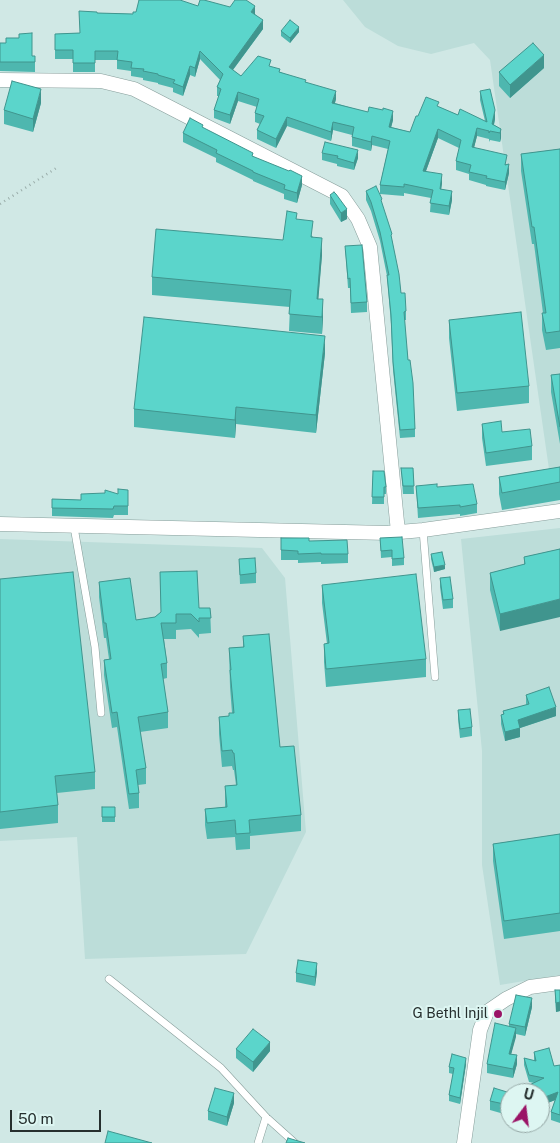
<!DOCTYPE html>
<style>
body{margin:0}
#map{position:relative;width:560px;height:1143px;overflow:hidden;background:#d0e8e5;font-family:"Public Sans",sans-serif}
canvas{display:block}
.north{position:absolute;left:500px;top:1083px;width:50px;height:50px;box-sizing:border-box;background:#ddf6f2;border:1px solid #94a6a4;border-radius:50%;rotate:15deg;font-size:14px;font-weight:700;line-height:20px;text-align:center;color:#262f2e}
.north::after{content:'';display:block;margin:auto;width:18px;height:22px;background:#9a1466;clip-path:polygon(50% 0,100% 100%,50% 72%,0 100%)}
.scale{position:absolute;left:10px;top:1110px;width:91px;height:22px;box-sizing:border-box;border:2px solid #262f2e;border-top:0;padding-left:6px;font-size:15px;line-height:18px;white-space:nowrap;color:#262f2e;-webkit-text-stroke:4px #ddf6f2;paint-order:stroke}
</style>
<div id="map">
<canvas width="560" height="1143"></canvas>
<div class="north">U</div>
<div class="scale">50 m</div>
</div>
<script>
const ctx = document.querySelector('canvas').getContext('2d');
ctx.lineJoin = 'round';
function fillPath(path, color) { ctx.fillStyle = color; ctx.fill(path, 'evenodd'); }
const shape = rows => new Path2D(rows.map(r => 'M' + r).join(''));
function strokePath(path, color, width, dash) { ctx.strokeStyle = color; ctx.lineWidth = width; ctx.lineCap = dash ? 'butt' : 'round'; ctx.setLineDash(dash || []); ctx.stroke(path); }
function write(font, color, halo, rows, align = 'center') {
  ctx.font = font + ' "Public Sans",sans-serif'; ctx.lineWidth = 4; ctx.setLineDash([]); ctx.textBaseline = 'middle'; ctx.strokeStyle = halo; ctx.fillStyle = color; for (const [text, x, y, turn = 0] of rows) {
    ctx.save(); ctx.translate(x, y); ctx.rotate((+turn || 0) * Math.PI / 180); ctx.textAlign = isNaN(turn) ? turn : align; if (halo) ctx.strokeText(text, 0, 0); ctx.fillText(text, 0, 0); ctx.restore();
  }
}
fillPath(shape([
 [343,0,560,0,560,481,551,483,490,60,474,43,431,54,398,46,365,27],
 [560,528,560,975,500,985,482,865,482,751,461,539],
 [0,539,262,548,285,578,306,832,246,954,85,959,77,837,0,841]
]), '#bcddd9');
const service = shape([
 [74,527,95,647,101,713],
 [423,530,435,677],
 [109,979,221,1068,266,1117,295,1143],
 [258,1143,266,1117]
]);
const minor = shape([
 [0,80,101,81,134,89,342,196,358,219,370,247,398,532],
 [0,524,388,533,423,530,560,511],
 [464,1143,480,1030,487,1012,506,999,530,987,560,983]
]);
strokePath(service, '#869d9a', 8);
strokePath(minor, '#869d9a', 15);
strokePath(shape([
 [0,204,58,167]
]), '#99aca9', 2.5, [1, 4]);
strokePath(service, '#fff', 7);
strokePath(minor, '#fff', 14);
fillPath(shape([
 [198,6,255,14,263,29,233,70,241,76,271,67,280,72,306,82,336,99,335,103,393,120,391,127,410,132,418,116,439,107,458,115,485,121,480,100,480,91,495,119,494,125,501,129,501,138,500,142,490,140,489,142,489,139,477,136,474,147,507,165,509,173,505,190,486,186,486,185,469,180,469,174,456,170,456,161,459,148,438,138,426,171,442,183,441,189,452,200,449,215,430,212,431,198,404,193,404,196,380,194,380,185,388,149,372,145,371,151,352,146,352,135,333,130,331,141,287,126,276,148,257,139,257,130,260,124,255,122,255,113,257,107,238,101,230,124,214,118,214,110,219,96,217,96,217,87,220,80,200,59,195,77,190,75,183,96,173,92,173,88,158,84,158,83,143,80,143,78,131,76,131,71,117,69,117,60,95,60,95,72,73,72,73,59,55,59,55,34,80,33,97,13,133,14,136,12],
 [281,31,299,32,290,43,281,36],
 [0,43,32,56,35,56,35,72,0,71],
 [544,68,510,98,499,86,499,72],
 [41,103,33,132,4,124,4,110],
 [203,128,302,185,297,203,284,199,284,194,253,181,253,180,216,162,216,158,183,142,183,133],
 [560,149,560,348,546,350,542,330,542,313,543,313,534,244,532,244,521,171,521,154],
 [322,153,358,158,354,170,337,166,337,164,322,160],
 [366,191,382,204,392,240,401,293,406,311,406,320,404,320,415,429,415,437,400,438,393,370,391,324,387,276,380,241,371,211,366,200],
 [330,195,347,219,341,222,330,204],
 [297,219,313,237,322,255,318,299,323,317,322,334,289,331,290,307,152,295,152,277,283,240],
 [345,246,367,302,367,312,351,313,350,288,348,288],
 [449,320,529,386,529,403,457,411,449,338],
 [325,353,316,433,236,424,235,438,134,427,134,409],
 [560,374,560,444,551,392,551,375],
 [482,424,532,446,532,460,486,466,482,438],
 [560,467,560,500,502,510,499,494,499,477],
 [401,468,413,468,414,494,403,494],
 [373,471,386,487,386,494,384,494,384,504,372,504],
 [416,486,437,487,477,504,477,513,460,516,460,514,418,518],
 [128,490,128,515,114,515,113,518,52,516,52,499,81,500,118,494],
 [281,538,309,541,348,554,348,563,321,564,321,562,298,563,298,560,281,560],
 [380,538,404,558,404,565,392,566,392,557,381,558],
 [560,549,500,631,490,590,490,573,524,565,524,557],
 [431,554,445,569,434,572,431,559],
 [239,559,256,573,256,583,240,584],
 [160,572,199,608,210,608,211,633,199,634,199,638,191,629,176,630,176,639,164,639,167,663,167,678,163,679,168,712,168,728,140,732,146,768,146,784,138,785,139,793,139,808,129,809,117,727,112,728,104,675,104,660,109,659,106,638,104,638,99,597,99,582,136,620,155,617,161,612],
 [440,578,453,599,453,608,443,609,440,587],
 [0,579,95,772,95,789,57,793,58,805,58,823,0,829],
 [322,585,426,659,426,677,326,687,324,662,324,644,327,644,322,603],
 [243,636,280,747,301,815,301,831,250,836,250,849,236,850,235,837,207,839,205,825,205,809,225,807,225,786,236,785,234,770,233,770,232,766,222,767,219,734,219,717,229,716,232,713,230,687,229,648,243,647],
 [526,695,556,716,520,728,520,737,505,741,501,724,501,715,503,714,503,711,526,705],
 [458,710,472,727,472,736,460,738,458,719],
 [102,807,115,807,115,822,102,822],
 [560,834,560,931,504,939,493,861,493,844],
 [317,972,315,986,296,982,296,973],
 [555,990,560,990,560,1011,556,1012,555,1000],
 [532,1007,525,1036,516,1034,511,1054,517,1064,513,1078,487,1073,487,1064,509,1027,509,1024],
 [236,1049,270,1051,253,1072,236,1058],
 [534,1052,554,1066,560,1065,560,1123,551,1120,551,1112,555,1100,545,1104,542,1100,540,1101,540,1093,523,1093,523,1088,534,1083,529,1082,524,1065,524,1058,534,1061],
 [466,1064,460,1104,449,1101,449,1095,453,1074,449,1073,449,1067],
 [490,1101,507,1101,504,1114,490,1110],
 [234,1103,227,1126,208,1120,208,1111]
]), '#4eb7af');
fillPath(shape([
 [255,6,255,15,251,12],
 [263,20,263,29,229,75,229,67],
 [299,27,299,32,290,43,290,38],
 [200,51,200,59,195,77,195,68],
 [544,55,544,68,510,98,510,85],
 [190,66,190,75,183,96,183,87],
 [41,89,41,103,33,132,33,119],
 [336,91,336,99,332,112,332,103],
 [238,92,238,101,230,124,230,115],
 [495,110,495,119,492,133,492,124],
 [393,111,393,120,389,136,389,127],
 [287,117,287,126,276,148,276,139],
 [333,122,333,130,331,141,331,132],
 [477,128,477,136,472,156,472,147],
 [438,129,438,138,423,179,423,171],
 [501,129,501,138,500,142,500,133],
 [372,136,372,145,371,151,371,142],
 [358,150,358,158,354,170,354,163],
 [509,164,509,173,505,190,505,182],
 [442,174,442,183,440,198,440,189],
 [302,176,302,185,297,203,297,193],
 [452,191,452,200,449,215,449,206],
 [347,209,347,219,341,222,341,213],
 [322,238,322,255,317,316,317,299],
 [323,299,323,317,322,334,322,317],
 [325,336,325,353,316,433,316,415],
 [236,407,236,424,235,438,235,420],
 [445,565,445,569,434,572,434,567],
 [560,599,560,617,500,631,500,614],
 [556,707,556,716,520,728,520,737,505,741,505,732,518,720],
 [317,963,317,972,315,986,315,977],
 [532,998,532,1007,525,1036,525,1027],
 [560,1002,560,1011,556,1012,556,1003],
 [516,1028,516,1037,509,1062,509,1054],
 [270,1042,270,1051,253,1072,253,1062],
 [517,1055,517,1064,513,1078,513,1069],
 [466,1058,466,1064,460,1104,460,1098],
 [507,1092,507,1101,504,1114,504,1104],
 [542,1092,542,1100,540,1101,540,1094],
 [558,1092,558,1099,545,1104,545,1097],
 [234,1093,234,1103,227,1126,227,1117]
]), '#40958e');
const building = shape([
 [139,0,180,0,198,6,200,0,204,0,230,7,235,0,246,0,255,6,251,12,263,20,229,67,241,76,258,56,271,60,269,66,280,69,279,72,306,80,305,82,336,91,332,103,368,112,369,107,383,110,383,108,393,111,389,127,410,132,416,116,418,116,426,97,439,102,437,106,458,115,460,109,487,122,480,91,490,89,495,110,492,124,501,129,500,133,490,131,489,133,489,131,477,128,472,147,507,155,505,165,509,164,505,182,486,178,487,176,469,172,471,165,456,161,461,140,438,129,423,171,442,174,440,189,452,191,449,206,430,203,433,190,404,184,404,187,380,185,390,141,372,136,371,142,352,137,354,127,333,122,331,132,287,117,276,139,257,130,264,116,255,113,259,99,238,92,230,115,214,110,221,89,217,87,223,74,200,51,195,68,190,66,183,87,173,83,175,80,158,75,158,74,143,71,144,69,131,68,132,62,117,60,118,51,95,51,95,63,73,63,73,50,55,50,55,34,80,33,79,11,97,12,97,13,133,14,133,12,136,12,139,0],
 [290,20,299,27,290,38,281,31,290,20],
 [32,33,32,56,35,56,35,62,0,62,0,43,6,43,6,38,19,38,19,34,32,33],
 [533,43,544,55,510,85,499,72,533,43],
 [12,81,41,89,33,119,4,110,12,81],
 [190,118,203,125,202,127,253,153,252,156,289,171,290,170,302,176,297,193,284,189,285,185,253,172,253,171,216,153,217,150,183,133,190,118],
 [325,142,358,150,354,163,337,158,338,156,322,153,325,142],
 [560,149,560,331,546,333,542,313,546,313,534,227,532,227,521,154,560,149],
 [376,186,382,199,381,200,392,234,391,235,399,274,401,293,405,293,406,311,404,312,408,360,410,360,413,383,415,429,400,430,393,362,391,315,387,275,389,275,380,232,371,202,366,191,376,186],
 [334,192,336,194,347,209,341,213,330,195,334,192],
 [287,211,297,213,296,219,313,221,311,237,322,238,317,299,323,299,322,317,289,314,291,290,152,277,156,229,283,240,287,211],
 [362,245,367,302,351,303,350,278,348,279,345,246,362,245],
 [521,312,529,386,457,393,449,320,521,312],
 [144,317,325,336,316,415,236,407,235,420,134,409,144,317],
 [560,374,560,427,551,375,560,374],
 [501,421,502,432,530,429,532,446,486,453,482,424,501,421],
 [560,467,560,482,502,493,499,477,560,467],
 [401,468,413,468,414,486,403,486,401,468],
 [373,471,384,471,386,487,384,487,384,497,372,497,373,471],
 [437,484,437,487,473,484,477,504,460,507,460,505,418,508,416,486,437,484],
 [118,489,128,490,128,506,114,506,113,509,52,508,52,499,81,500,81,494,105,493,105,490,118,494,118,489],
 [402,537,404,558,392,559,392,550,381,551,380,538,402,537],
 [281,538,309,538,309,541,347,540,348,554,321,554,321,553,298,554,298,551,281,550,281,538],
 [560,549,560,599,500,614,490,573,525,564,524,557,560,549],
 [442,552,445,565,434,567,431,554,442,552],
 [255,558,256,573,240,575,239,559,255,558],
 [197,571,199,608,210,608,211,618,199,618,199,622,191,614,176,614,176,623,161,623,167,663,161,664,168,712,138,717,146,768,136,770,139,793,129,794,117,712,112,713,104,660,111,659,106,623,104,623,99,582,130,578,136,620,155,617,161,612,160,572,197,571],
 [73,572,95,772,55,776,58,805,0,812,0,579,73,572],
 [416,574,426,659,326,669,324,644,329,643,322,585,416,574],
 [450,577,453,599,443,600,440,578,450,577],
 [269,634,280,747,294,746,301,815,249,820,250,833,236,834,235,820,207,823,205,809,227,807,225,786,237,785,234,753,233,753,232,750,222,751,219,717,229,716,229,713,234,713,230,670,231,670,229,648,244,647,243,636,269,634],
 [549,687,556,707,518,720,520,728,505,732,501,715,504,714,503,711,529,704,526,695,549,687],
 [470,709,472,727,460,729,458,710,470,709],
 [102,807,115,807,115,817,102,817,102,807],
 [560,834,560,913,504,921,493,844,560,834],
 [298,960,317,963,315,977,296,973,298,960],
 [555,990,560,990,560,1002,556,1003,555,990],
 [516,995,532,998,525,1027,509,1024,516,995],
 [495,1023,516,1028,509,1054,517,1055,513,1069,487,1064,495,1023],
 [253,1029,270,1042,253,1062,236,1049,253,1029],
 [549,1048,554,1066,560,1065,560,1115,551,1112,558,1092,545,1097,542,1092,540,1094,526,1093,523,1088,544,1078,529,1075,524,1058,536,1061,534,1052,549,1048],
 [452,1054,466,1058,460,1098,449,1095,454,1068,449,1067,452,1054],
 [215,1088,234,1093,227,1117,208,1111,215,1088],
 [494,1088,507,1092,504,1104,490,1101,494,1088],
 [108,1131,152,1143,105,1143,108,1131],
 [288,1138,305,1143,286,1143,288,1138]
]);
fillPath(building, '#5bd5cb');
strokePath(building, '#40958e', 1);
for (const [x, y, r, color] of [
 [498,1014,5,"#9a1466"]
]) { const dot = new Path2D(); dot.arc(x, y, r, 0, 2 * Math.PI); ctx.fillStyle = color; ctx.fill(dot); strokePath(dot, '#ddf6f2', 2); }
write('14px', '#262f2e', '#ddf6f2', [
 ["G Bethl Injil",488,1014]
], 'right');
</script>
